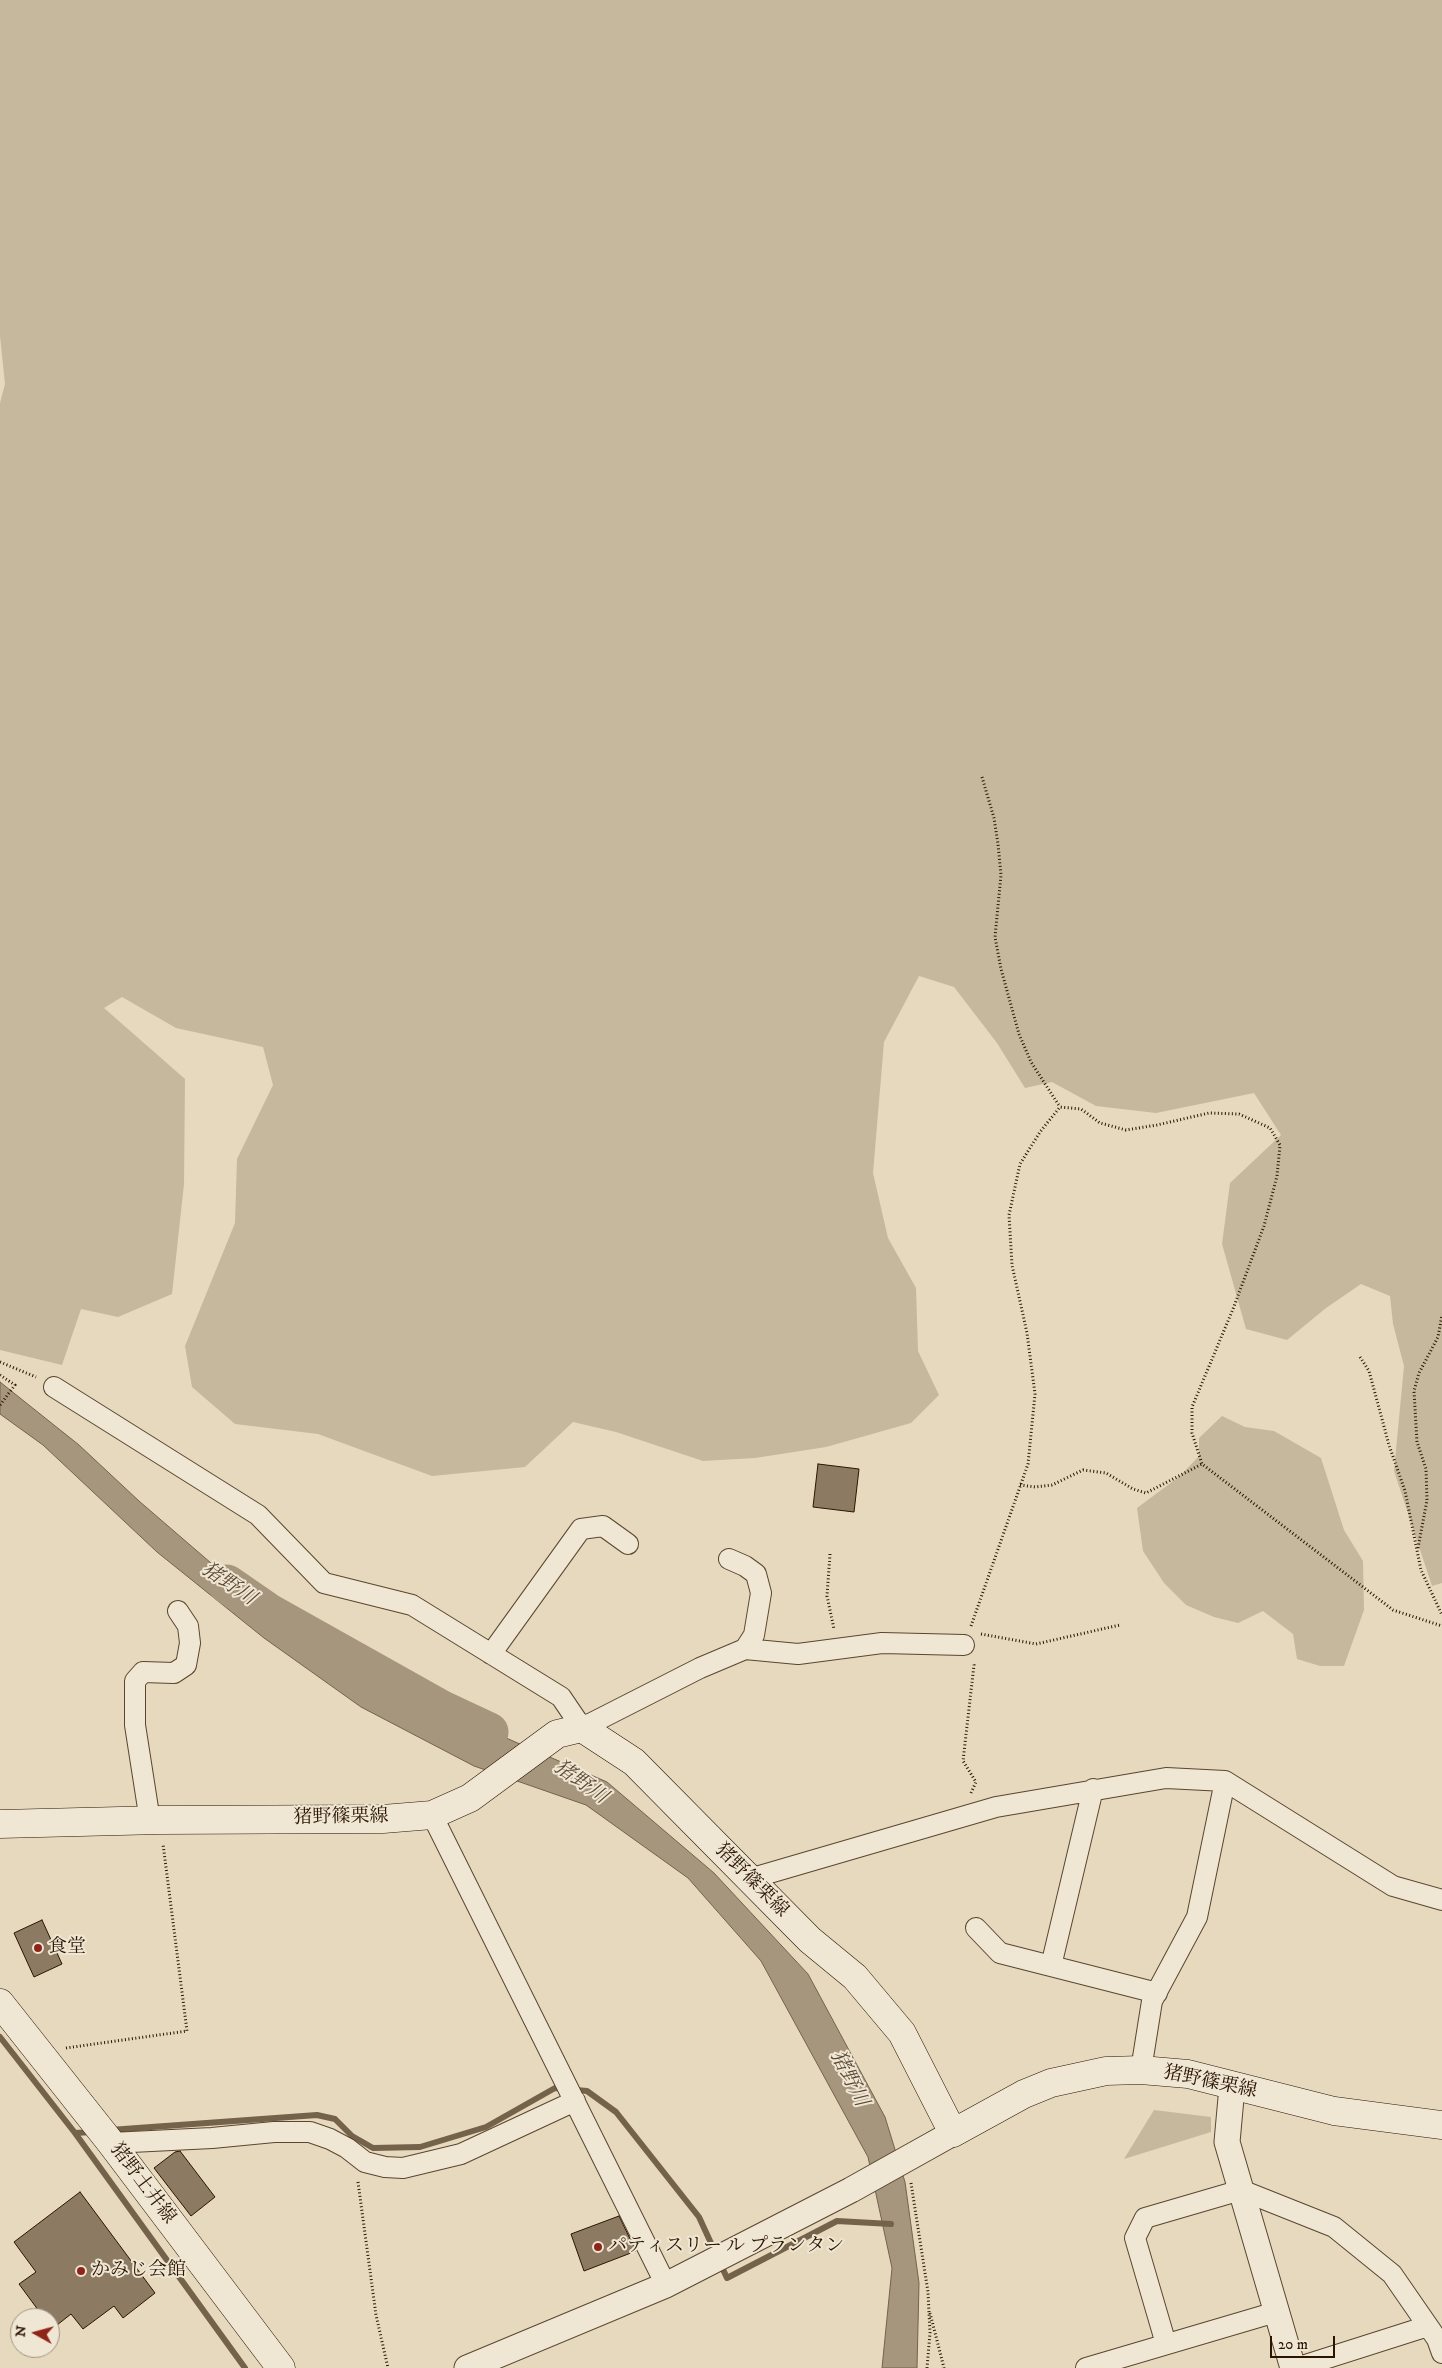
<!DOCTYPE html>
<meta charset="utf-8">
<style>
body{margin:0}
#map{position:relative;width:1442px;height:2368px;overflow:hidden;background:#e6d9bd;font-family:"IM FELL DW Pica",serif}
canvas{display:block}
.north{position:absolute;left:10px;top:2308px;width:50px;height:50px;box-sizing:border-box;background:#efe6d4;border:1px solid #a1927f;border-radius:50%;rotate:277deg;font-size:14px;font-weight:700;line-height:20px;text-align:center;color:#2b1500}
.north::after{content:'';display:block;margin:auto;width:18px;height:22px;background:#8f2418;clip-path:polygon(50% 0,100% 100%,50% 72%,0 100%)}
.scale{position:absolute;left:1270px;top:2336px;width:65px;height:22px;box-sizing:border-box;border:2px solid #2b1500;border-top:0;padding-left:6px;font-size:15px;line-height:18px;white-space:nowrap;color:#2b1500;-webkit-text-stroke:4px #efe6d4;paint-order:stroke}
</style>
<div id="map">
<canvas width="1442" height="2368"></canvas>
<div class="north">N</div>
<div class="scale">20 m</div>
</div>
<script>
const ctx = document.querySelector('canvas').getContext('2d');
ctx.lineJoin = 'round';
function fillPath(path, color) { ctx.fillStyle = color; ctx.fill(path, 'evenodd'); }
const shape = rows => new Path2D(rows.map(r => 'M' + r).join(''));
function strokePath(path, color, width, dash) { ctx.strokeStyle = color; ctx.lineWidth = width; ctx.lineCap = dash ? 'butt' : 'round'; ctx.setLineDash(dash || []); ctx.stroke(path); }
function write(font, color, halo, rows, align = 'center') {
  ctx.font = font + ' "IM FELL DW Pica","Noto Serif JP",serif'; ctx.lineWidth = 4; ctx.setLineDash([]); ctx.textBaseline = 'middle'; ctx.strokeStyle = halo; ctx.fillStyle = color; for (const [text, x, y, turn = 0] of rows) {
    ctx.save(); ctx.translate(x, y); ctx.rotate((+turn || 0) * Math.PI / 180); ctx.textAlign = isNaN(turn) ? turn : align; if (halo) ctx.strokeText(text, 0, 0); ctx.fillText(text, 0, 0); ctx.restore();
  }
}
fillPath(shape([
 [0,0,1442,0,1442,1583,1432,1586,1394,1471,1404,1366,1393,1324,1390,1296,1361,1284,1326,1308,1287,1340,1246,1329,1222,1244,1230,1183,1281,1135,1254,1093,1156,1113,1096,1106,1052,1082,1025,1088,997,1043,954,987,919,976,884,1042,873,1173,888,1238,916,1288,918,1351,939,1395,911,1423,826,1447,755,1458,703,1461,616,1432,573,1422,525,1467,432,1476,318,1434,235,1424,192,1387,185,1346,235,1223,237,1159,273,1085,263,1047,176,1028,122,997,104,1008,185,1079,184,1184,172,1294,118,1317,81,1309,62,1365,0,1350,0,403,5,384,0,336],
 [1222,1416,1245,1427,1274,1431,1321,1458,1344,1530,1363,1561,1364,1610,1344,1666,1320,1666,1297,1659,1293,1634,1263,1611,1238,1623,1214,1617,1186,1605,1164,1583,1143,1551,1137,1508,1180,1476,1199,1456,1199,1438],
 [1154,2110,1211,2117,1211,2132,1124,2159]
]), '#c6b89d');
const water = shape([
 [0,1382,79,1445,139,1501,269,1613,442,1710,607,1782,714,1873,808,1974,885,2117,905,2182,919,2283,917,2368,882,2368,892,2268,868,2157,761,1961,688,1878,586,1805,474,1766,361,1707,264,1638,157,1552,43,1445,0,1414,0,1382]
]);
fillPath(water, '#a6967d');
strokePath(water, '#75624b', 1);
strokePath(shape([
 [0,2037,75,2133,92,2132],
 [110,2130,317,2115,335,2119,352,2136,373,2148,420,2147,486,2127,555,2088,587,2091,616,2112,699,2217,716,2254],
 [75,2133,245,2368],
 [720,2263,727,2278,837,2221,891,2224]
]), '#75624b', 6);
strokePath(shape([
 [227,1584,269,1613,442,1710,489,1732]
]), '#a6967d', 39);
const building = shape([
 [818,1464,859,1469,854,1512,813,1507,818,1464],
 [42,1920,62,1964,34,1977,14,1933,42,1920],
 [180,2151,215,2197,191,2216,154,2168,175,2152,180,2151],
 [80,2192,155,2293,123,2318,114,2306,83,2329,71,2314,52,2329,50,2318,44,2318,19,2284,36,2272,14,2242,80,2192],
 [619,2216,636,2251,584,2271,571,2234,619,2216]
]);
fillPath(building, '#8c7b62');
strokePath(building, '#2b1500', 1);
const minor = shape([
 [54,1387,258,1515,324,1583,412,1605,561,1697,582,1728,700,1668,745,1649,798,1654,882,1643,964,1645],
 [729,1559,745,1566,756,1574,761,1593,754,1635,745,1649],
 [491,1654,581,1529,603,1526,628,1544],
 [432,1815,666,2285],
 [150,1821,135,1725,135,1681,143,1672,174,1673,186,1665,190,1643,188,1626,178,1611],
 [749,1879,996,1807,1166,1778,1225,1781,1393,1886,1442,1900],
 [976,1928,1000,1953,1157,1993],
 [1051,1966,1093,1789],
 [1141,2070,1152,2001,1197,1917,1225,1781],
 [111,2143,212,2138,274,2132,310,2132,330,2139,347,2148,365,2162,385,2167,403,2168,461,2154,575,2101],
 [1166,2344,1135,2238,1145,2218,1241,2190,1334,2227,1392,2274,1437,2339,1442,2353],
 [1086,2368,1276,2312],
 [1296,2368,1428,2326]
]);
const tertiary = shape([
 [1232,2087,1227,2142,1293,2368],
 [467,2368,666,2285,851,2190,953,2133]
]);
const secondary = shape([
 [0,1824,160,1820,383,1819,432,1815,470,1798,557,1734,582,1728,634,1762,810,1940,855,1977,902,2033,953,2133,1024,2094,1051,2083,1106,2071,1141,2070,1188,2074,1334,2111,1442,2125],
 [0,2003,111,2143,281,2368]
]);
strokePath(minor, '#5a462f', 22);
strokePath(tertiary, '#5a462f', 27);
strokePath(secondary, '#2b1500', 29);
strokePath(shape([
 [982,777,994,818,998,844,1001,875,995,937,1001,969,1019,1034,1031,1062,1060,1107],
 [1360,1357,1369,1371,1389,1445,1405,1491,1421,1570,1442,1615],
 [0,1362,36,1377],
 [0,1375,15,1385,0,1405],
 [1020,1485,1035,1487,1052,1485,1083,1470,1106,1473,1133,1489,1146,1493,1202,1464],
 [1418,1548,1427,1500,1426,1469,1417,1442,1414,1391,1419,1373,1438,1337,1442,1315],
 [830,1554,827,1596,834,1629],
 [971,1626,1028,1464,1035,1394,1027,1333,1012,1265,1009,1215,1020,1164,1040,1132,1060,1107,1081,1109,1100,1123,1126,1130,1157,1125,1209,1113,1239,1114,1270,1128,1280,1145,1277,1176,1264,1226,1233,1309,1192,1407,1192,1433,1202,1464,1393,1610,1442,1626],
 [981,1634,1036,1644,1120,1625],
 [971,1793,976,1782,963,1761,974,1665,973,1662],
 [66,2048,187,2031,163,1844],
 [358,2182,376,2315,388,2368],
 [911,2183,928,2292,930,2333,927,2368],
 [930,2313,944,2368]
]), '#2b1500', 3, [1, 2.5]);
strokePath(minor, '#efe6d4', 20);
strokePath(tertiary, '#efe6d4', 25);
strokePath(secondary, '#efe6d4', 28);
for (const [x, y, r, color] of [
 [38,1948,5,"#8f2418"],
 [598,2247,5,"#8f2418"],
 [81,2271,5,"#8f2418"]
]) { const dot = new Path2D(); dot.arc(x, y, r, 0, 2 * Math.PI); ctx.fillStyle = color; ctx.fill(dot); strokePath(dot, '#efe6d4', 2); }
write('19px', '#2b1500', '#efe6d4', [
 ["猪野篠栗線",341,1818,-1],
 ["猪野篠栗線",751,1881,45],
 ["猪野篠栗線",1210,2083,12],
 ["猪野土井線",142,2184,53]
]);
write('19px', '#2b1500', '#efe6d4', [
 ["食堂",48,1948],
 ["パティスリー ル プランタン",608,2247],
 ["かみじ会館",91,2271]
], 'left');
write('italic 20px', '#5c4932', '#efe6d4', [
 ["猪野川",228,1585,34],
 ["猪野川",580,1783,35],
 ["猪野川",848,2079,63]
]);
</script>
